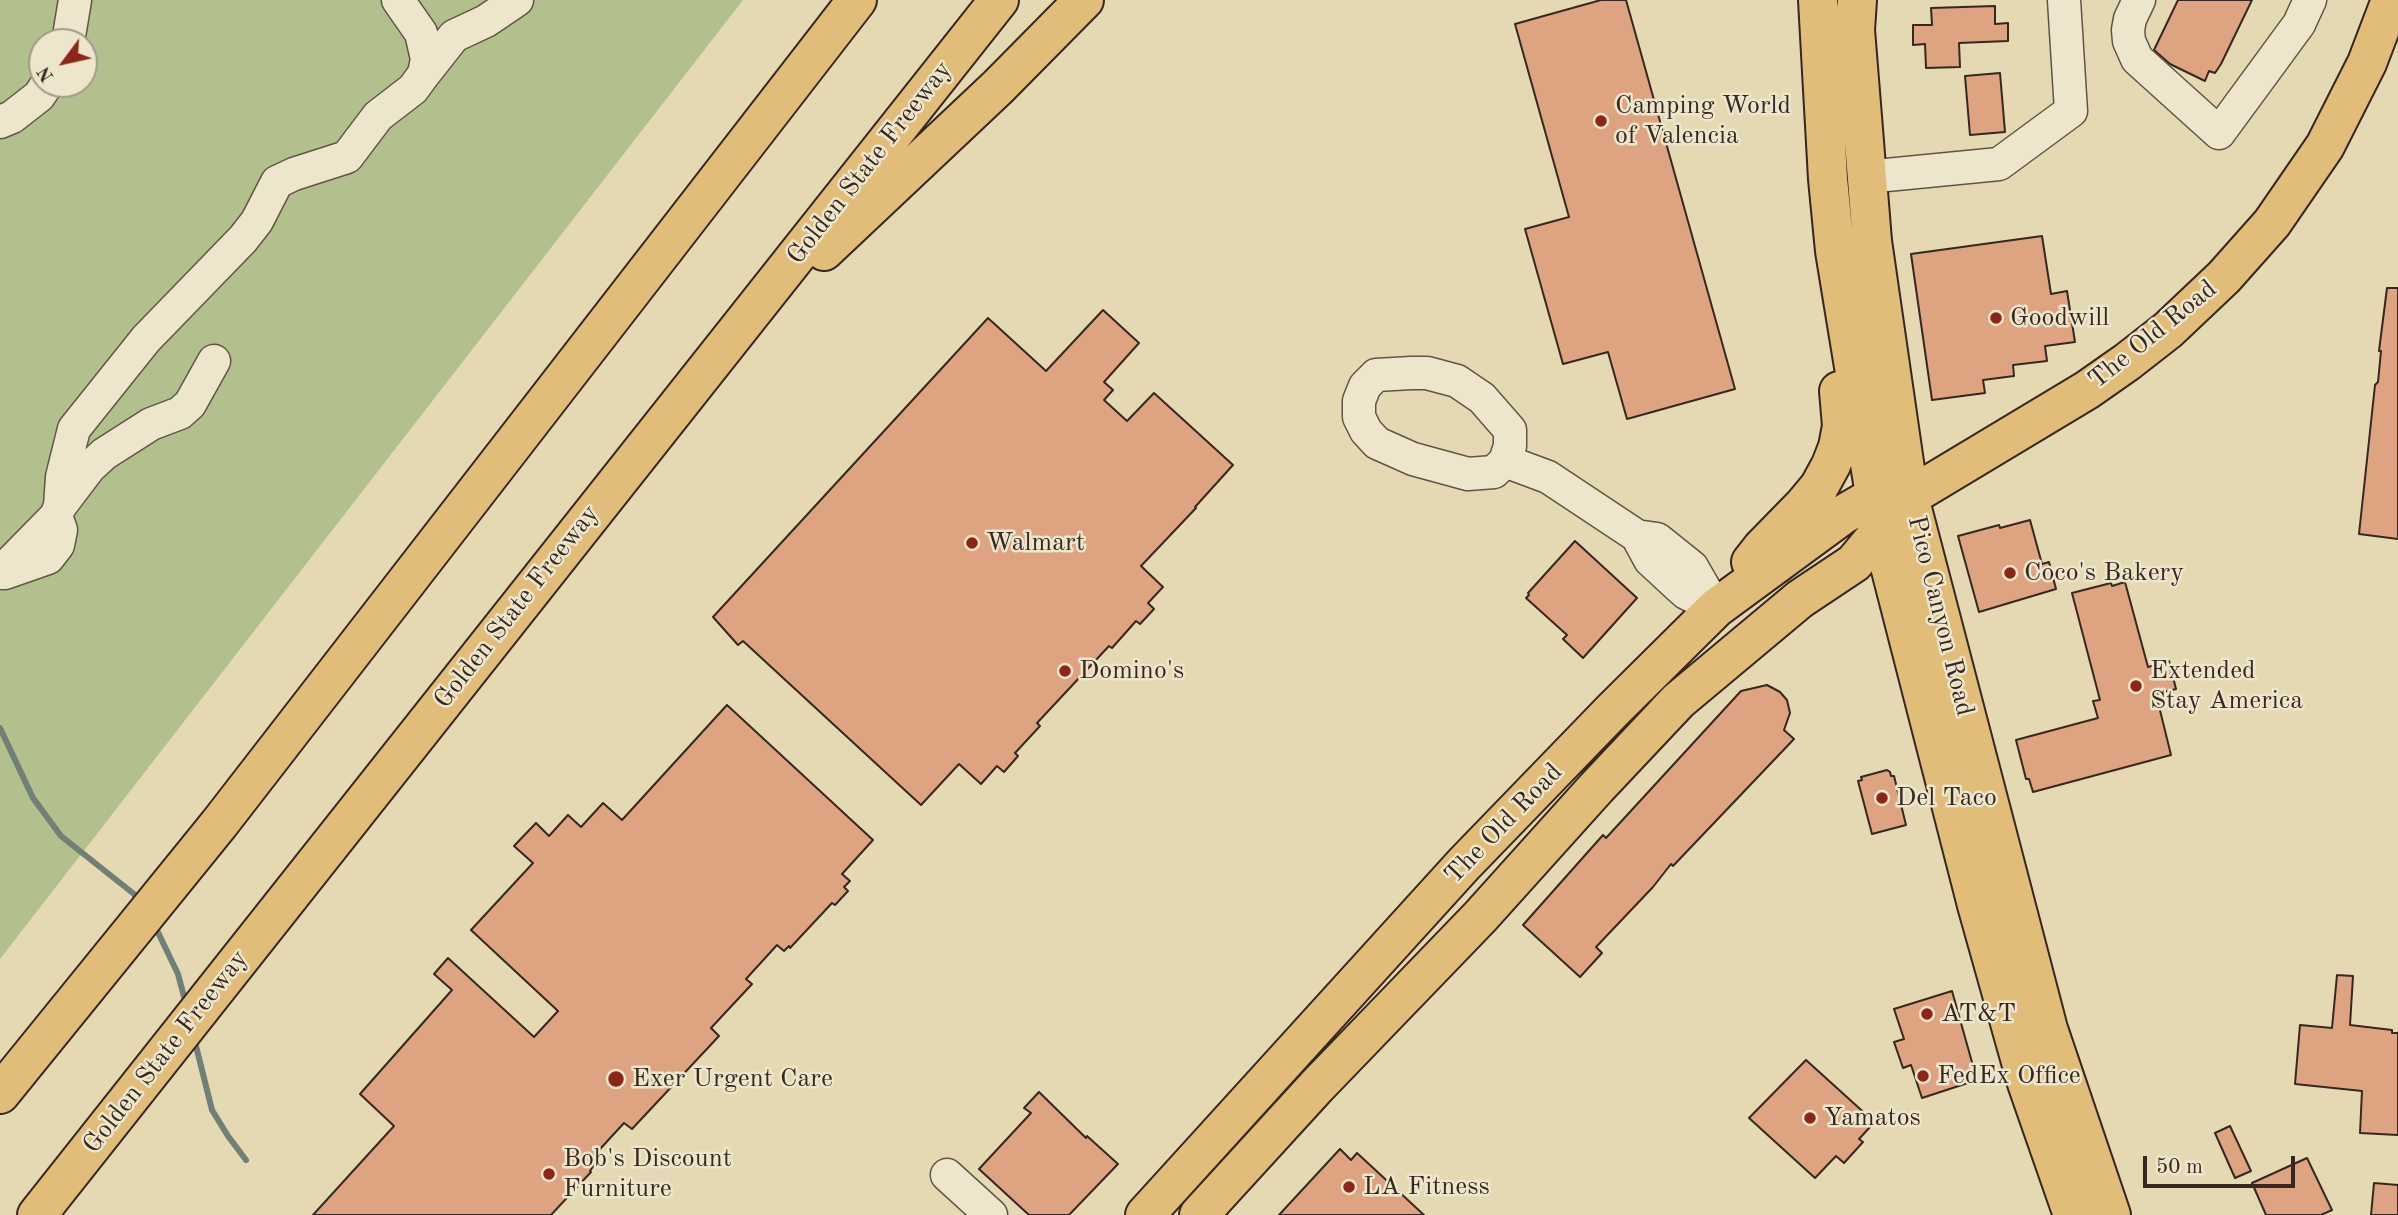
<!DOCTYPE html>
<style>
body{margin:0}
#map{position:relative;width:2398px;height:1215px;overflow:hidden;background:#e4d9b2;font-family:"Old Standard TT",serif}
canvas{display:block}
.north{position:absolute;left:28px;top:28px;width:70px;height:70px;box-sizing:border-box;background:#ede6cd;border:2px solid #a49a88;border-radius:50%;rotate:237deg;font-size:19px;font-weight:700;line-height:28px;text-align:center;color:#362720}
.north::after{content:'';display:block;margin:auto;width:24px;height:32px;background:#8f2418;clip-path:polygon(50% 0,100% 100%,50% 72%,0 100%)}
.scale{position:absolute;left:2143px;top:1156px;width:152px;height:32px;box-sizing:border-box;border:4px solid #362720;border-top:0;padding-left:9px;font-size:21px;line-height:24px;white-space:nowrap;color:#362720;-webkit-text-stroke:5px #ede6cd;paint-order:stroke}
</style>
<div id="map">
<canvas width="2398" height="1215"></canvas>
<div class="north">N</div>
<div class="scale">50 m</div>
</div>
<script>
const ctx = document.querySelector('canvas').getContext('2d');
ctx.lineJoin = 'round';
function fillPath(path, color) { ctx.fillStyle = color; ctx.fill(path, 'evenodd'); }
const shape = rows => new Path2D(rows.map(r => 'M' + r).join(''));
function strokePath(path, color, width, dash) { ctx.strokeStyle = color; ctx.lineWidth = width; ctx.lineCap = dash ? 'butt' : 'round'; ctx.setLineDash(dash || []); ctx.stroke(path); }
function write(font, color, halo, rows, align = 'center') {
  ctx.font = font + ' "Old Standard TT",serif'; ctx.lineWidth = 5; ctx.setLineDash([]); ctx.textBaseline = 'middle'; ctx.strokeStyle = halo; ctx.fillStyle = color; for (const [text, x, y, turn = 0] of rows) {
    ctx.save(); ctx.translate(x, y); ctx.rotate((+turn || 0) * Math.PI / 180); ctx.textAlign = isNaN(turn) ? turn : align; if (halo) ctx.strokeText(text, 0, 0); ctx.fillText(text, 0, 0); ctx.restore();
  }
}
fillPath(shape([
 [0,0,743,0,0,959],
 [42,42,84,42,84,84,42,84]
]), '#b2c08e');
strokePath(shape([
 [0,728,33,798,61,836,134,894,140,903],
 [154,924,178,974,186,1004],
 [194,1038,212,1110,228,1136,246,1160]
]), '#707f78', 6);
const building = shape([
 [1601,0,1626,0,1735,389,1627,419,1608,352,1563,364,1525,229,1569,217,1515,24,1601,0],
 [2178,0,2252,0,2221,64,2215,73,2209,71,2205,81,2170,64,2154,50,2178,0],
 [1995,6,1995,24,2008,23,2008,41,1959,43,1960,67,1926,68,1925,44,1913,45,1913,25,1932,25,1931,8,1995,6],
 [2000,73,2005,132,1970,135,1965,76,2000,73],
 [2042,236,2051,294,2067,291,2075,342,2045,346,2047,361,2013,365,2014,376,1983,380,1985,393,1932,400,1911,254,2042,236],
 [2387,288,2398,288,2398,539,2359,534,2375,385,2378,382,2381,351,2379,351,2387,288],
 [1103,310,1139,343,1104,382,1113,390,1104,400,1127,421,1154,393,1233,465,1195,507,1196,508,1141,566,1163,587,1148,603,1154,609,1140,624,1136,621,1112,648,1109,646,1037,723,1040,726,1015,753,1018,756,1004,772,997,766,981,784,959,764,921,805,743,641,738,645,713,617,988,318,1046,371,1103,310],
 [2030,520,2042,564,2049,562,2056,589,1979,612,1958,536,1999,525,2000,528,2030,520],
 [1575,541,1637,598,1583,658,1563,639,1567,635,1526,598,1529,595,1528,593,1575,541],
 [2125,582,2148,667,2169,661,2176,689,2156,694,2171,755,2033,792,2029,779,2026,779,2016,740,2098,718,2093,701,2100,700,2072,593,2111,583,2112,586,2125,582],
 [1767,685,1780,692,1787,700,1790,713,1784,730,1794,739,1673,866,1671,864,1653,887,1596,947,1602,953,1580,977,1523,925,1603,835,1606,838,1741,691,1767,685],
 [727,705,873,840,842,874,850,881,844,887,848,891,835,905,832,903,790,948,789,946,784,951,777,945,746,979,752,984,711,1028,719,1036,632,1129,624,1123,589,1161,594,1165,590,1171,591,1172,551,1215,313,1215,394,1126,360,1094,452,990,434,974,448,958,534,1037,558,1011,471,930,533,863,514,846,536,823,549,836,568,815,581,827,603,803,622,820,727,705],
 [1887,770,1890,772,1891,776,1894,776,1906,825,1872,834,1858,781,1862,780,1861,777,1887,770],
 [2337,975,2353,976,2350,1025,2392,1030,2392,1033,2398,1033,2398,1135,2360,1133,2362,1091,2295,1084,2300,1025,2332,1028,2337,975],
 [1952,991,1977,1080,1922,1098,1911,1065,1903,1068,1894,1042,1904,1039,1894,1009,1952,991],
 [1806,1060,1870,1118,1865,1123,1870,1127,1859,1139,1863,1142,1844,1163,1836,1156,1815,1178,1749,1118,1806,1060],
 [1039,1092,1086,1138,1087,1136,1118,1164,1069,1215,1029,1215,979,1169,1031,1113,1024,1108,1039,1092],
 [2230,1126,2251,1171,2235,1178,2215,1133,2230,1126],
 [1340,1149,1351,1160,1357,1153,1424,1215,1279,1215,1340,1149],
 [2307,1158,2332,1210,2321,1215,2266,1215,2252,1183,2307,1158],
 [2374,1183,2398,1185,2398,1215,2371,1215,2374,1183]
]);
fillPath(building, '#dea481');
strokePath(building, '#362720', 2);
const minor = shape([
 [2139,0,2130,19,2128,30,2129,41,2137,59,2219,133,2299,24,2310,0],
 [68,42,75,0],
 [424,74,454,36,486,21,517,0],
 [0,122,12,117,39,96,47,84],
 [1866,177,1999,164,2071,111,2064,0],
 [1411,373,1427,373,1457,381,1482,398,1510,430,1510,446,1505,461,1494,472,1468,474,1413,459,1377,443,1366,431,1359,417,1359,401,1365,386,1376,375,1411,373],
 [1505,461,1548,477,1637,536,1650,560,1677,585,1686,593,1716,608],
 [61,505,89,468,104,454,151,424,180,413,190,404,214,361],
 [1643,537,1657,539,1692,567,1715,607],
 [0,573,56,516,60,506,62,477,74,429,146,339,243,239,257,221,277,182,294,174,347,157,378,116,413,89,424,74,427,59,421,33,398,0],
 [5,573,48,558,58,545,61,530,56,516],
 [947,1175,991,1215]
]);
const major = shape([
 [1818,0,1828,179,1835,251,1881,531,1977,905,2027,1083,2073,1215],
 [1857,0,1855,30,1872,241,1909,497,2048,1029,2111,1215],
 [1751,562,1762,548,1804,505,1819,487,1831,465,1838,447,1842,426,1839,391],
 [1145,1215,1464,864,1613,710,1716,608,1844,514,1875,496,1900,497],
 [1199,1215,1316,1087,1480,917,1597,787,1678,701,1800,599,1854,563,1909,497,2087,390,2127,362,2168,330,2224,277,2272,223,2325,146,2367,63,2391,0]
]);
const highway = shape([
 [824,251,998,87,1084,0],
 [0,1094,219,824,857,0],
 [37,1215,999,0]
]);
strokePath(minor, '#625444', 35);
strokePath(major, '#362720', 42);
strokePath(highway, '#362720', 42);
strokePath(minor, '#ede6cd', 32);
strokePath(major, '#e2bc79', 38);
strokePath(highway, '#e2bc79', 38);
for (const [x, y, r, color] of [
 [1601,121,7,"#8f2418"],
 [1996,318,7,"#8f2418"],
 [972,543,7,"#8f2418"],
 [2010,573,7,"#8f2418"],
 [1065,671,7,"#8f2418"],
 [2136,686,7,"#8f2418"],
 [1882,798,7,"#8f2418"],
 [1927,1014,7,"#8f2418"],
 [1923,1076,7,"#8f2418"],
 [616,1079,9,"#8f2418"],
 [1810,1118,7,"#8f2418"],
 [549,1174,7,"#8f2418"],
 [1349,1187,7,"#8f2418"]
]) { const dot = new Path2D(); dot.arc(x, y, r, 0, 2 * Math.PI); ctx.fillStyle = color; ctx.fill(dot); strokePath(dot, '#ede6cd', 2.5); }
write('26px', '#362720', '#ede6cd', [
 ["Camping World",1615,106],
 ["of Valencia",1615,136],
 ["Goodwill",2010,318],
 ["Walmart",986,543],
 ["Coco's Bakery",2024,573],
 ["Domino's",1079,671],
 ["Extended",2150,671],
 ["Stay America",2150,701],
 ["Del Taco",1896,798],
 ["AT&T",1941,1014],
 ["FedEx Office",1937,1076],
 ["Exer Urgent Care",632,1079],
 ["Yamatos",1824,1118],
 ["Bob's Discount",563,1159],
 ["Furniture",563,1189],
 ["LA Fitness",1363,1187]
], 'left');
write('26px', '#362720', '#ede6cd', [
 ["Golden State Freeway",870,163,-52],
 ["The Old Road",2153,335,-39],
 ["Golden State Freeway",517,607,-52],
 ["Pico Canyon Road",1940,616,76],
 ["The Old Road",1504,824,-46],
 ["Golden State Freeway",166,1052,-52]
]);
</script>
